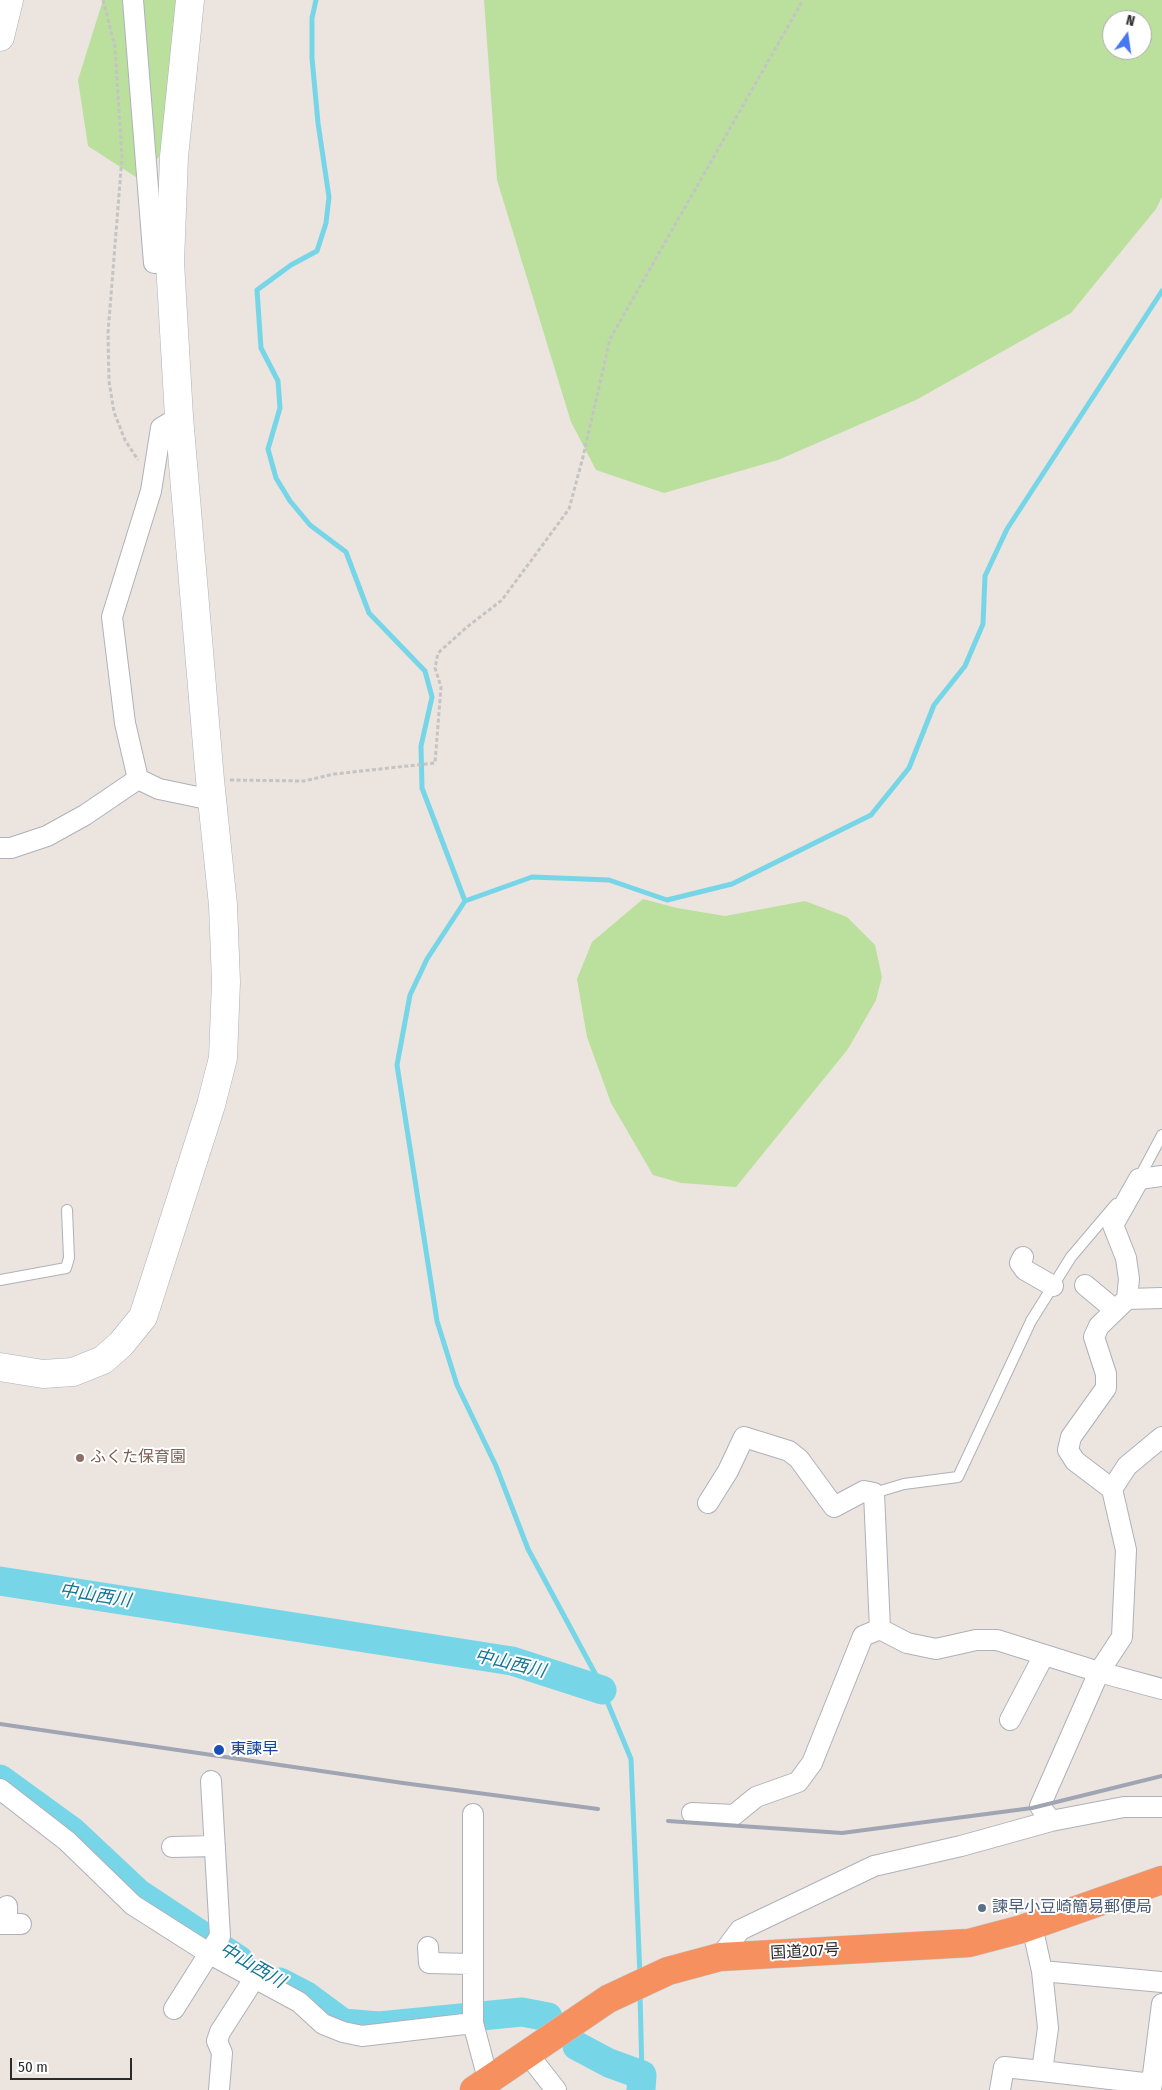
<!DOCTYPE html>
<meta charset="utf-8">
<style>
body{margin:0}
#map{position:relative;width:1162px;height:2090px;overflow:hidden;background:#ece4de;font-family:"Fira Sans Condensed",sans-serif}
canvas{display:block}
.north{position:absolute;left:1102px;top:10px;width:50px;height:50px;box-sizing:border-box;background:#fff;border:1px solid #aaa;border-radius:50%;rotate:14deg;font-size:14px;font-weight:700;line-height:20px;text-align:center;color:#2b2b2b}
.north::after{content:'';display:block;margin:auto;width:18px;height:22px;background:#4678f1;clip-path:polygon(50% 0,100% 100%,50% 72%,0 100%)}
.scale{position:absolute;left:10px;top:2058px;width:122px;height:22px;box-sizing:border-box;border:2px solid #2b2b2b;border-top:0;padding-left:6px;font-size:15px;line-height:18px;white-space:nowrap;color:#2b2b2b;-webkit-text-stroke:4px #fff;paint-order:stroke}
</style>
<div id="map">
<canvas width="1162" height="2090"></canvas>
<div class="north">N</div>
<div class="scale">50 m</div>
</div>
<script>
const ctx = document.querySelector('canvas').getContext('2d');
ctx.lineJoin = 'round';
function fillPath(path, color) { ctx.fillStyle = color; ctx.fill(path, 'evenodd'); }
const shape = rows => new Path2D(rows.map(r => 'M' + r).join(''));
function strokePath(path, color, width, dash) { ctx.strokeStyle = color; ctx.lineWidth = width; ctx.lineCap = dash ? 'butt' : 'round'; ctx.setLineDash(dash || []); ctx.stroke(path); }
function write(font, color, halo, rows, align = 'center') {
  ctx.font = font + ' "Fira Sans Condensed","Noto Sans JP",sans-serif'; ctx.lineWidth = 4; ctx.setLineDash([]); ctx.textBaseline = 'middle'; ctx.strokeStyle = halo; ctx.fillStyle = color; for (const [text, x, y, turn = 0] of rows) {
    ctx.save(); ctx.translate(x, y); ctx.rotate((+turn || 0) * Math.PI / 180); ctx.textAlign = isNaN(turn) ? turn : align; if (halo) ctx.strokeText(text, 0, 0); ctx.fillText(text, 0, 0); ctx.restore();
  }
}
fillPath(shape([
 [103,0,201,0,176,132,142,181,88,146,78,80],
 [484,0,1162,0,1162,197,1156,209,1071,313,916,400,778,460,664,493,596,470,571,422,497,180],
 [1112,20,1142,20,1142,50,1112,50],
 [643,899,677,908,725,916,805,901,847,917,875,945,882,977,876,1000,848,1049,736,1187,681,1183,653,1175,611,1103,587,1037,577,979,592,942]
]), '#bbe09d');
strokePath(shape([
 [316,0,312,18,312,58,318,123,329,197,326,223,317,251,291,265,257,290,261,348,278,381,280,408,268,449,276,478,290,501,310,525,346,552,369,613,425,671,432,697,421,746,422,788,465,901],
 [640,1976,631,1759,597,1677,528,1549,496,1466,457,1385,437,1321,397,1065,410,995,427,959,465,901,532,877,609,880,667,900,732,884,871,815,909,768,934,705,965,666,983,624,985,576,1007,529,1162,291],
 [640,1994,642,2075]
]), '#76d6e8', 5);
strokePath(shape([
 [0,1581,512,1661,602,1690],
 [0,1779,73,1832,138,1893,239,1960],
 [280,1982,305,1995,343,2023,379,2026,522,2012,548,2017],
 [577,2046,609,2063,642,2075,641,2090]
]), '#76d6e8', 29);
const lane = shape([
 [1138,1180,1162,1135],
 [0,1280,66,1268,69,1258,67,1210],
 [874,1493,904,1484,958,1477,1031,1321,1071,1257,1116,1204]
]);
const street = shape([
 [133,0,154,263,170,262],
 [179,417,161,428,151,491,112,617,125,723,138,779,159,789,212,800],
 [0,848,11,848,47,836,85,815,138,779],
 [1023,1257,1020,1263,1025,1270,1053,1286],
 [1085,1285,1115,1310],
 [1127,1299,1129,1279,1126,1258,1113,1225,1139,1179,1162,1176],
 [1112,1489,1075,1461,1068,1450,1071,1437,1106,1388,1106,1374,1094,1337,1099,1326,1127,1299,1162,1298],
 [708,1503,728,1471,744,1437,789,1451,799,1459,834,1507,864,1491,874,1493,880,1629,907,1643,936,1649,976,1640,997,1640,1099,1672,1162,1689],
 [1010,1720,1044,1655],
 [0,1789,67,1841,133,1905,210,1954,299,2002,323,2024,343,2032,362,2036,473,2023,488,2079],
 [692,1813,734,1815,756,1797,798,1782,812,1763,863,1636,880,1629],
 [1051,1821,1040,1806,1099,1672,1122,1637,1126,1550,1112,1489,1127,1466,1162,1437],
 [172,1847,215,1846],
 [0,1924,21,1924],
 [7,1924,7,1906],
 [428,1947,429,1963,472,1964],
 [720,1957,740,1930,874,1866,961,1846,1051,1821,1124,1807,1162,1807],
 [1042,1971,1162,1982],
 [174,2009,220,1936,211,1781],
 [473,2023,473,1814],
 [527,2053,556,2090],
 [1042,2071,1152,2084],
 [219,2090,222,2053,217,2041,220,2032,254,1979],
 [1000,2090,1004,2067,1042,2071,1048,2028,1042,1971,1032,1926],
 [1151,2090,1162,2004]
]);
const secondary = shape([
 [0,37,9,0],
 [0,1367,43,1374,73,1372,103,1360,121,1344,143,1317,211,1105,223,1058,226,982,223,905,210,780,179,417,170,262,174,157,190,0]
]);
const highway = shape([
 [474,2090,608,1999,668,1971,720,1957,969,1943,1022,1929,1162,1880]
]);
strokePath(lane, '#aeb1bb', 12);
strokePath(street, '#aeb1bb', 22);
strokePath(secondary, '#aeb1bb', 29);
strokePath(highway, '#c4c4c4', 29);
strokePath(shape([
 [103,0,115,47,122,157,108,333,109,381,114,412,125,440,138,460],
 [230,780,304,781,334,774,435,763,441,687,435,668,438,653,467,627,502,600,569,509,583,457,610,339,803,0]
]), '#c4c4c4', 3, [4, 2.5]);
strokePath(lane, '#fff', 10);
strokePath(street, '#fff', 20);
strokePath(secondary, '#fff', 28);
strokePath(highway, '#f6905e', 28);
strokePath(shape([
 [0,1724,403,1783,598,1809],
 [668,1821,842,1833,1032,1808,1162,1776]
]), '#a0a5b4', 4);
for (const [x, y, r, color] of [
 [80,1458,5,"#8d6e63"],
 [219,1750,6,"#1a4fb4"],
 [982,1908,5,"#5c6f8a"]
]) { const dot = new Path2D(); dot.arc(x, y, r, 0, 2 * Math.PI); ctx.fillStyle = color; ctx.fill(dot); strokePath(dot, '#fff', 2); }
write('16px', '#785e54', '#fff', [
 ["ふくた保育園",90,1458]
], 'left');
write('16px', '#164399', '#fff', [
 ["東諫早",230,1750]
], 'left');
write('16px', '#4e5e75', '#fff', [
 ["諫早小豆崎簡易郵便局",992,1908]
], 'left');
write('16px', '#2b2b2b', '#fff', [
 ["国道207号",805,1952,-3]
]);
write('italic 18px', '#147695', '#fff', [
 ["中山西川",95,1596,9],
 ["中山西川",510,1664,13],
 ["中山西川",252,1966,30]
]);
</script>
